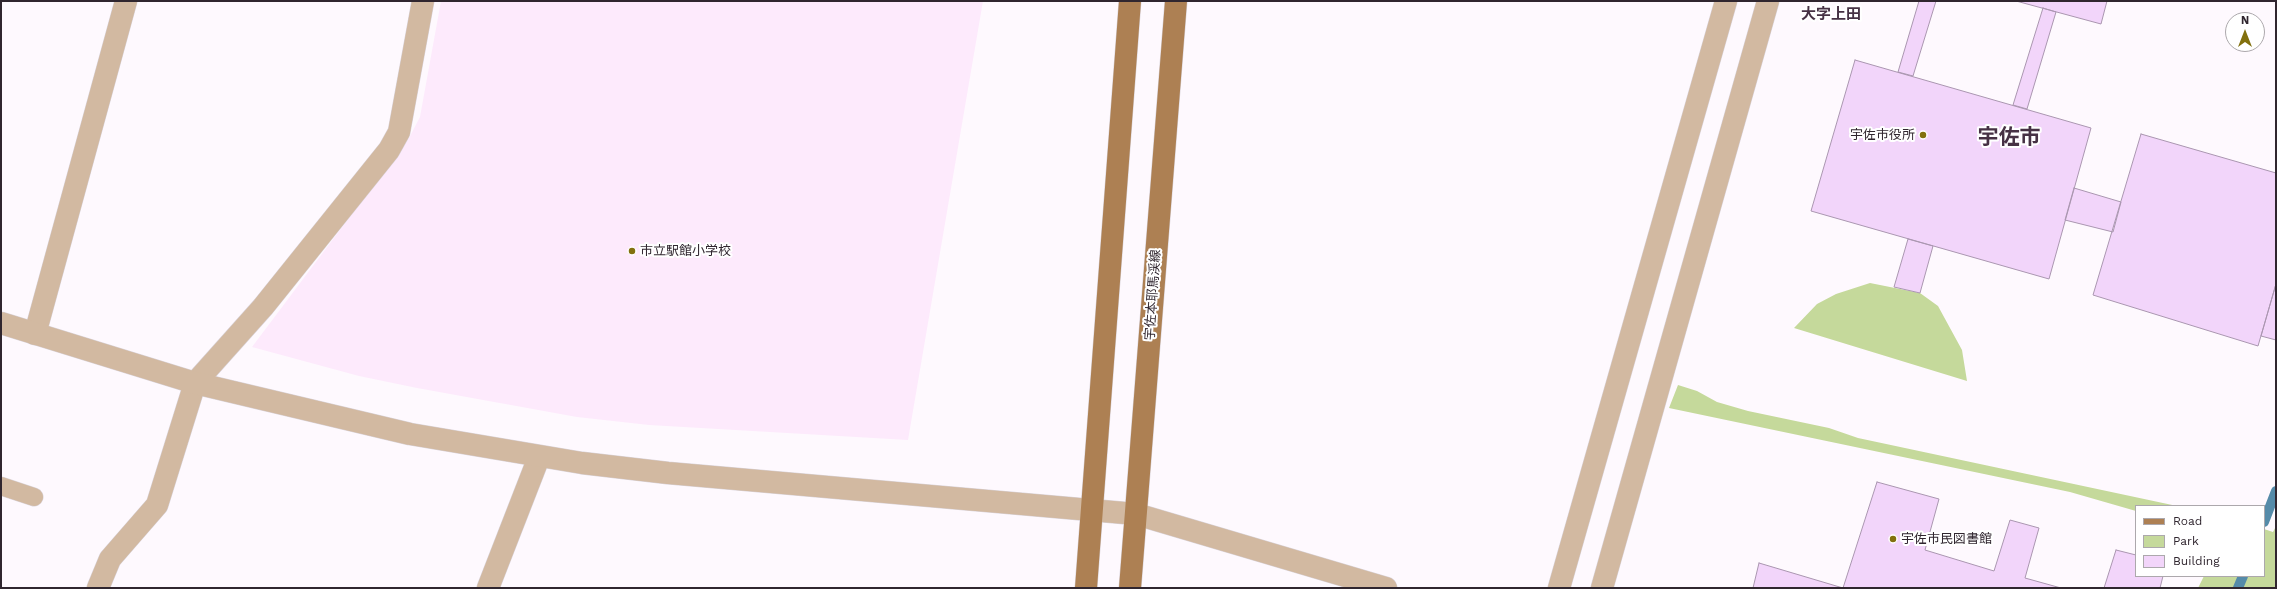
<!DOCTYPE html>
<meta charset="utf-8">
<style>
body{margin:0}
#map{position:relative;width:2277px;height:589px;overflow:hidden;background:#fef9fe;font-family:"Work Sans",sans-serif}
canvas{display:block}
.frame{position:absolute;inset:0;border:2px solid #30262f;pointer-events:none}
.legend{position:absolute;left:2135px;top:505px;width:130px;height:72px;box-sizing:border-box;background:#fff;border:1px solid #aca8ac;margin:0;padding:5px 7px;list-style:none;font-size:12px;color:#30262f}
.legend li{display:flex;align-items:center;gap:8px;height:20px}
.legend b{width:20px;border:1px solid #aca8ac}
.north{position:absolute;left:2225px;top:12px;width:40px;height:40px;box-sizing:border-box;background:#fff;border:1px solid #aca8ac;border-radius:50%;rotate:0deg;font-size:11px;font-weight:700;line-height:16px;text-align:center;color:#30262f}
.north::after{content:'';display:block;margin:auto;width:14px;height:18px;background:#82700e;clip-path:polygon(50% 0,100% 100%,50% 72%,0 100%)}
</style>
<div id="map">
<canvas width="2277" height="589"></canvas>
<div class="frame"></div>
<ul class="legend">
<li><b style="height:5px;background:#ad8053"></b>Road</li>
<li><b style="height:11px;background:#c5d99b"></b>Park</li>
<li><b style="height:11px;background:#f2d5fa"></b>Building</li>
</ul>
<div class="north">N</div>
</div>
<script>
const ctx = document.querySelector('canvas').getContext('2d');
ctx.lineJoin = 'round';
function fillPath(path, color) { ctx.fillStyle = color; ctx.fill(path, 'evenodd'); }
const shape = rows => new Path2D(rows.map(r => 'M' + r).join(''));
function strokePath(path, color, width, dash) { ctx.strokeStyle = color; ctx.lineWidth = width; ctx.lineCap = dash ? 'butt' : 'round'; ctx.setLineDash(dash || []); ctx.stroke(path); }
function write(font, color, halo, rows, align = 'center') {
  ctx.font = font + ' "Work Sans","Noto Sans JP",sans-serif'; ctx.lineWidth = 4; ctx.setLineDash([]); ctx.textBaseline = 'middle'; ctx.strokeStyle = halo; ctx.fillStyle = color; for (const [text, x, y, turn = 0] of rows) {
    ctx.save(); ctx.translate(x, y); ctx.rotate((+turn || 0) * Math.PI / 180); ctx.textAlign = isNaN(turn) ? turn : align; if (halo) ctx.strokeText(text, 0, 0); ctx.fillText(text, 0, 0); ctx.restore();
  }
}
fillPath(shape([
 [441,1,983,1,908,440,649,425,577,417,417,388,359,376,252,347,409,138,420,117]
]), '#fdeafc');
fillPath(shape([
 [1870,283,1920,293,1938,306,1962,350,1967,381,1794,328,1817,304,1836,294],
 [1678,385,1697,391,1717,402,1748,411,1829,428,1858,438,2177,506,2136,506,2136,511,2070,492,1669,408],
 [2276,526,2276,588,2198,588,2204,576,2264,576,2264,529,2273,532]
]), '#c5d99b');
strokePath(shape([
 [2264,522,2276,491],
 [2238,588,2243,576]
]), '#558ba9', 10);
const building = shape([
 [1919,1,1936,1,1913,76,1898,72,1919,1],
 [2016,1,2107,1,2101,24,2016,1],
 [2043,8,2056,12,2027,109,2013,105,2043,8],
 [1855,60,2091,128,2049,279,1811,211,1855,60],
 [2141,134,2276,173,2276,284,2258,346,2093,295,2141,134],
 [2074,188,2121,202,2113,232,2065,220,2074,188],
 [1908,239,1933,246,1920,293,1894,287,1908,239],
 [2276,284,2276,340,2261,336,2276,284],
 [1877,482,1939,499,1925,550,1994,571,2010,520,2039,528,2025,578,2061,588,1843,588,1877,482],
 [2116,550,2136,555,2136,576,2163,576,2160,588,2104,588,2116,550],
 [1759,563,1843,588,1753,588,1759,563]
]);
fillPath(building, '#f2d5fa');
strokePath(building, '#aa96b0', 1);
const service = shape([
 [1,486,34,497]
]);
const minor = shape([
 [35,334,126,1],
 [98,588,110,559,157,505,195,383,263,307,389,150,399,132,423,1],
 [488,588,539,457]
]);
const tertiary = shape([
 [1,323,195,383,410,434,582,463,668,473,1136,514,1386,588],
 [1559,588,1726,1],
 [1602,588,1768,1]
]);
const primary = shape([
 [1086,588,1130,1],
 [1130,588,1176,1]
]);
strokePath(service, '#d9d3d9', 19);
strokePath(minor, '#d9d3d9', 23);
strokePath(tertiary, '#d9d3d9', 23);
strokePath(primary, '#d9d3d9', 23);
strokePath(service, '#d2b9a1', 18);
strokePath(minor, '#d2b9a1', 22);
strokePath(tertiary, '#d2b9a1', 22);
strokePath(primary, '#ad8053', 22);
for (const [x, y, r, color] of [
 [1923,135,4,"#82700e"],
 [632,251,4,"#82700e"],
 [1893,539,4,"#82700e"]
]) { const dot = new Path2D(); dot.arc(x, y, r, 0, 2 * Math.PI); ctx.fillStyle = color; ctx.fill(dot); strokePath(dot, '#fff', 1.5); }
write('13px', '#30262f', '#fff', [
 ["宇佐市役所",1915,135,"right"],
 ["市立駅館小学校",640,251],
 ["宇佐市民図書館",1901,539]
], 'left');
write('13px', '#30262f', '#fff', [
 ["宇佐本耶馬渓線",1153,295,-86]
]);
write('bold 15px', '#463144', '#fff', [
 ["大字上田",1831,15]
]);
write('bold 21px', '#463144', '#fff', [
 ["宇佐市",2009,138]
]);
</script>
